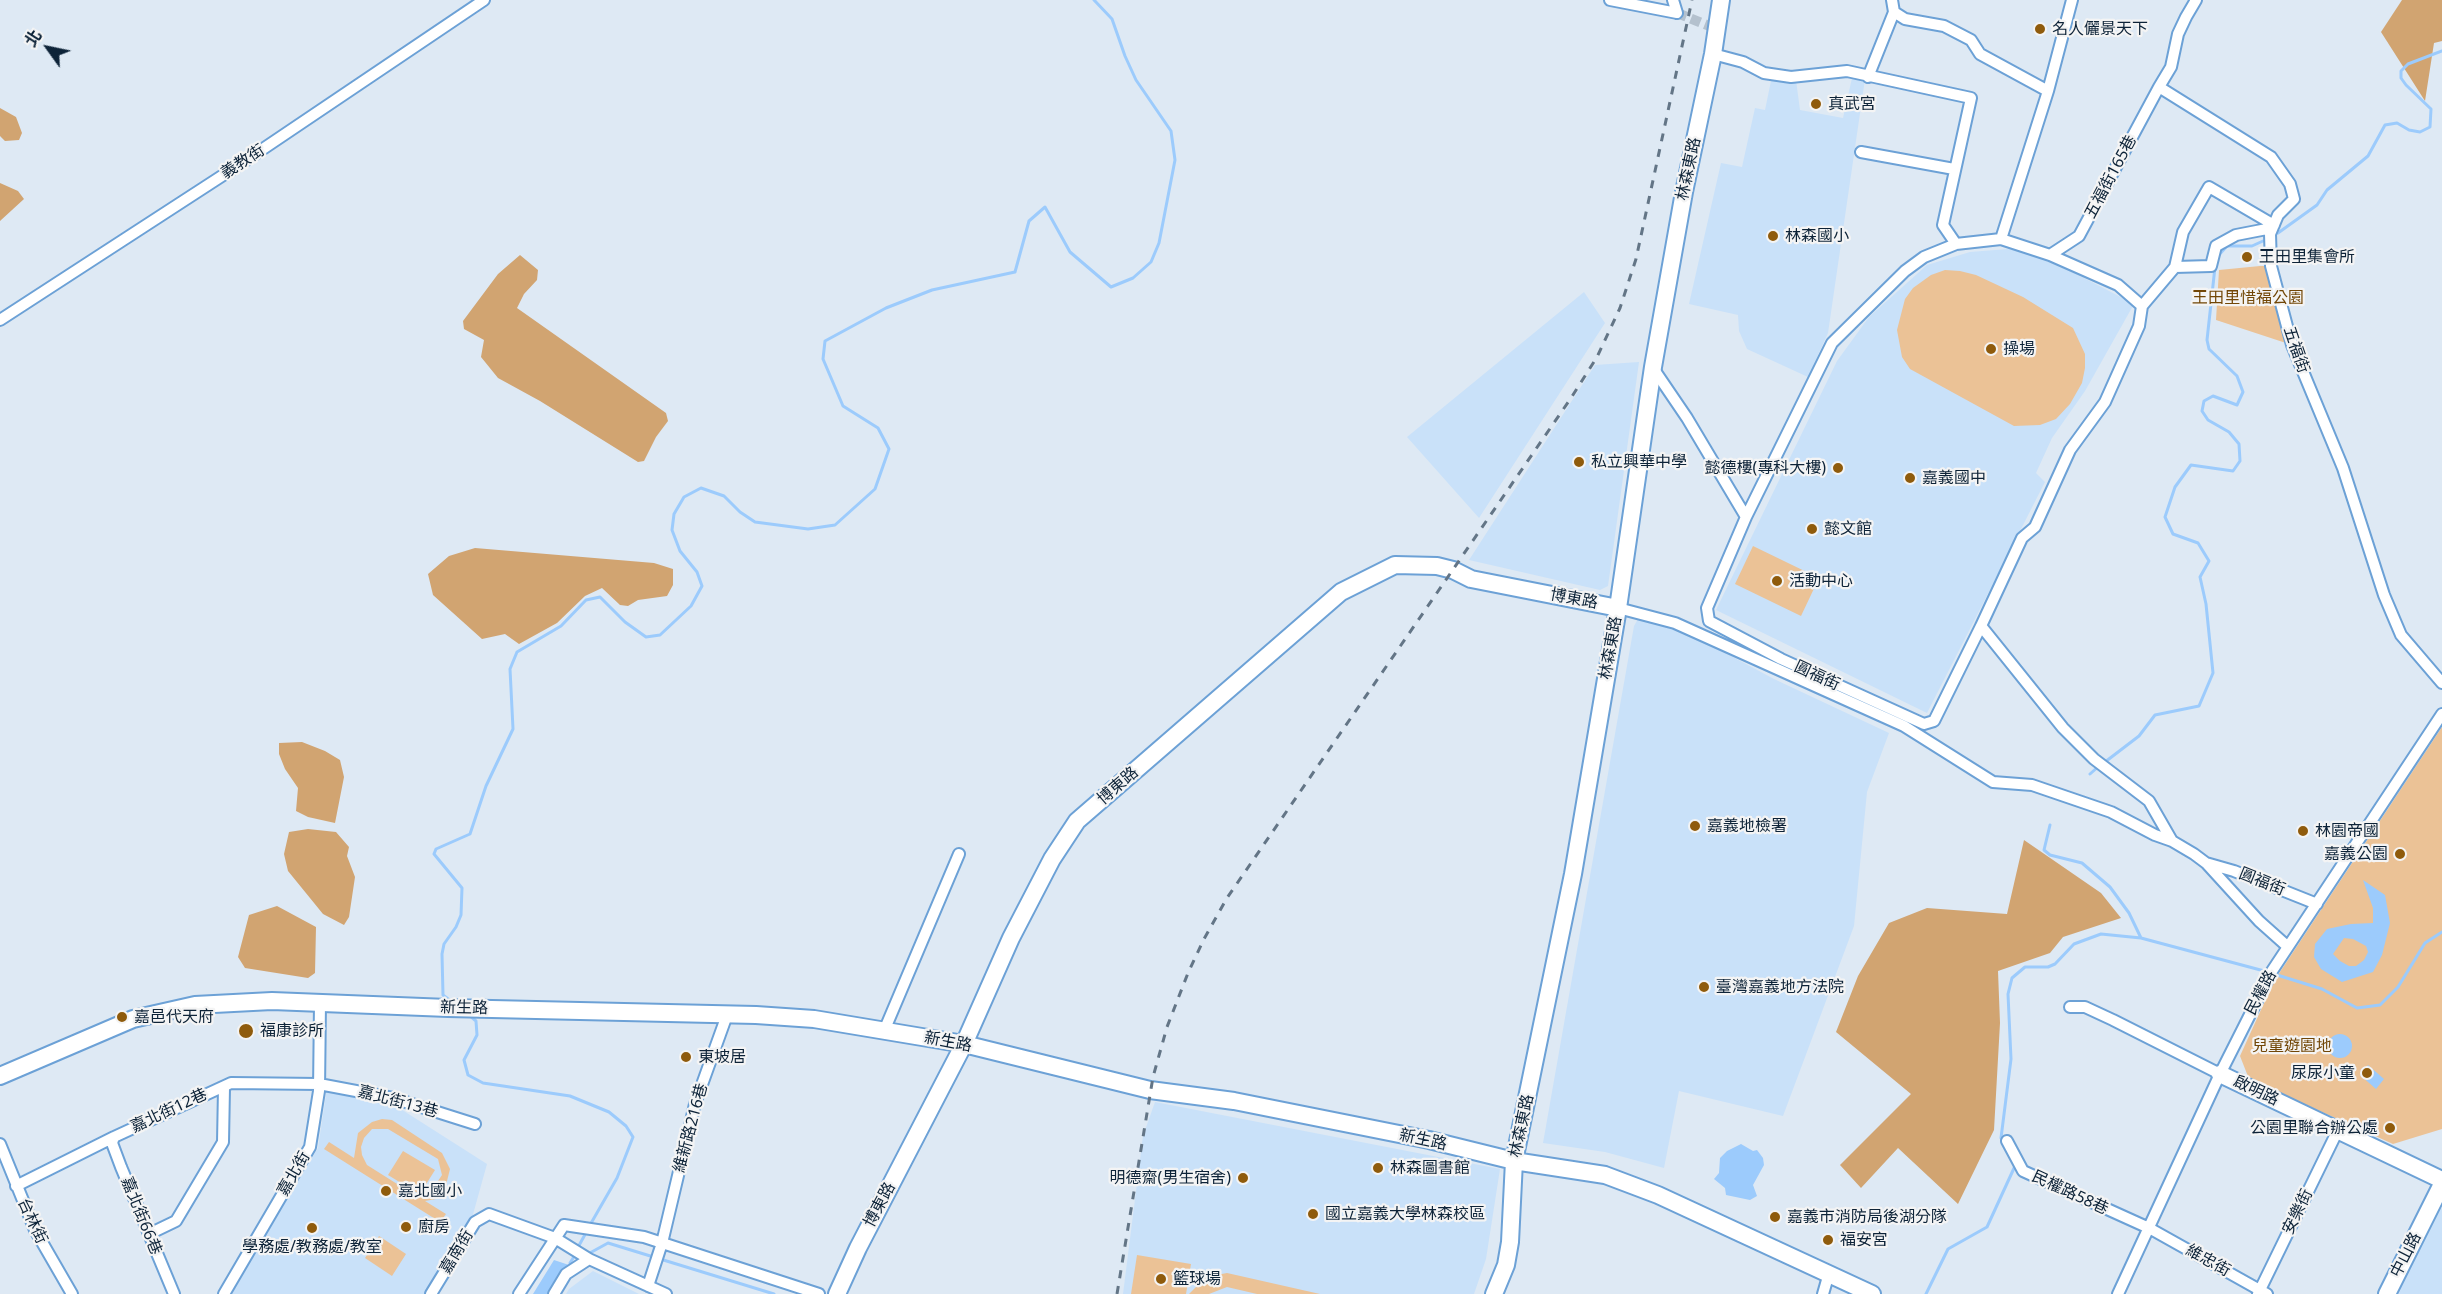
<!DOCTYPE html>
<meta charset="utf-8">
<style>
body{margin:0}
#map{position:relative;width:2442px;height:1294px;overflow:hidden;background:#dee9f4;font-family:"Noto Sans","Noto Sans TC",sans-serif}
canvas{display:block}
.north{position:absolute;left:18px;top:18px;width:60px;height:60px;-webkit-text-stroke:4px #f4f4f4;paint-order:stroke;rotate:303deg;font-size:16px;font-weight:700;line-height:24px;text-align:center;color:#0d2338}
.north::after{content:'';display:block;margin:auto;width:21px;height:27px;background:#0d2338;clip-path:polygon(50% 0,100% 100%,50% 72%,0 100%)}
</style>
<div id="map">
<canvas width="2442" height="1294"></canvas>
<div class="north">北</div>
</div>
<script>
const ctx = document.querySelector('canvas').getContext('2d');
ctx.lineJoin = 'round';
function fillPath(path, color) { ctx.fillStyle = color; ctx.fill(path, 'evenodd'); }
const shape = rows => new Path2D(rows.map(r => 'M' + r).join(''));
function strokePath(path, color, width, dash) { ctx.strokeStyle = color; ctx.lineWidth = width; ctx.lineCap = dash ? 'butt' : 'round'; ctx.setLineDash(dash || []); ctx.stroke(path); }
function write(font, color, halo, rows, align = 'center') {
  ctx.font = font + ' "Noto Sans","Noto Sans TC",sans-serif'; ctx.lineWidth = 4.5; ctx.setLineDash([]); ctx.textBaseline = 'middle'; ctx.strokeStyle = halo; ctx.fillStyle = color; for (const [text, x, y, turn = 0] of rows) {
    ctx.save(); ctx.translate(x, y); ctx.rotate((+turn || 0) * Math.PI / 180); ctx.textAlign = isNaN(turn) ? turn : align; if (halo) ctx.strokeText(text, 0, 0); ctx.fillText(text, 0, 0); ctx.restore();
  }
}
fillPath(shape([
 [1852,78,1865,79,1828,333,1808,377,1747,349,1739,331,1738,315,1689,304,1721,163,1742,167,1755,108,1765,110,1771,81,1796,80,1800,110,1843,118],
 [2008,249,2034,252,2134,304,2085,391,2052,438,2036,473,2045,482,1927,713,1716,610,1837,361,1869,317,1927,265,1970,252],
 [1584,292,1605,323,1479,518,1407,437],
 [1639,362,1608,586,1600,590,1469,560,1595,365],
 [1638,619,1690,634,1774,679,1889,733,1867,792,1854,926,1783,1116,1679,1091,1664,1168,1605,1152,1543,1143,1634,626],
 [327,1088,396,1106,487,1164,472,1218,426,1294,230,1294,318,1148],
 [1155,1102,1500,1169,1486,1259,1474,1294,1123,1294,1143,1136],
 [2442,1208,2442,1294,2394,1294,2433,1212],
 [593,1271,639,1294,566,1294,569,1289]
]), '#c9e1f9');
fillPath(shape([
 [2260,266,2271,266,2292,345,2216,320,2219,270],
 [1945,270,1960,271,1976,275,2023,297,2073,328,2085,354,2085,368,2082,383,2070,404,2056,419,2040,425,2014,426,1910,369,1902,357,1897,330,1905,299,1913,288,1931,275],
 [1753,546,1819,578,1801,616,1735,584],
 [2442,727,2442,1129,2393,1144,2249,1079,2240,1056,2274,981],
 [382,1119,392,1120,442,1153,450,1169,445,1189,436,1199,425,1201,446,1214,440,1222,324,1149,329,1142,354,1158,358,1133,372,1122],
 [372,1129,388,1129,438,1159,442,1175,434,1187,420,1194,435,1170,403,1151,388,1175,419,1194,413,1194,367,1165,362,1155,361,1147,364,1138],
 [379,1236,406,1254,392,1276,365,1258],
 [1137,1255,1191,1264,1186,1294,1131,1294],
 [1227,1273,1320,1294,1257,1294,1227,1287,1209,1294,1189,1294,1206,1277]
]), '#ebc296');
fillPath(shape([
 [2402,0,2442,0,2442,41,2434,43,2425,101,2381,32],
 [0,108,16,117,22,133,19,140,5,141,0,136],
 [0,183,18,191,24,199,0,221],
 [520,255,538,270,537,280,524,294,517,308,666,413,668,421,656,437,644,461,638,462,540,401,498,378,481,357,484,340,464,329,463,321,498,274],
 [475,548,654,563,673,569,673,585,667,596,638,600,628,606,620,605,602,588,585,596,557,623,519,644,505,634,482,639,433,595,428,574,449,556],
 [302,742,325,751,340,760,344,777,335,823,308,817,296,811,298,788,285,769,279,754,279,743],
 [308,829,336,832,349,847,347,856,355,877,349,917,344,925,323,914,288,871,284,854,289,832],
 [2024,840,2101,893,2121,918,2063,937,2050,953,1998,971,2000,1023,1994,1130,1958,1204,1898,1148,1861,1188,1840,1165,1911,1094,1836,1032,1858,976,1889,923,1927,908,2007,914],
 [277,906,316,927,315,973,308,978,245,968,238,957,249,915]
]), '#d1a471');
fillPath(shape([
 [2363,880,2385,895,2390,923,2382,955,2373,972,2342,982,2321,969,2314,957,2315,944,2327,929,2351,924,2373,923,2373,908],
 [2344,938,2353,939,2366,946,2368,952,2364,960,2356,966,2349,966,2340,961,2333,954],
 '2328 1046a12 12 0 1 1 24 0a12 12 0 1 1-24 0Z',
 [2368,1065,2384,1079,2376,1089,2360,1075],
 [1741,1144,1753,1151,1757,1150,1763,1158,1764,1165,1753,1185,1757,1196,1750,1200,1726,1195,1725,1188,1714,1179,1719,1173,1720,1158,1727,1151],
 [554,1260,572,1266,553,1294,533,1294]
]), '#9ccbfc');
strokePath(shape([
 [2278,233,2317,205,2327,190,2368,156,2385,125,2397,123,2409,130,2420,132,2430,127,2431,109,2406,85,2401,78,2401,71,2408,64,2442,51],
 [2217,257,2227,246,2252,246,2263,241],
 [2105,762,2139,736,2155,715,2199,706,2213,673,2206,604,2200,577,2209,561,2198,543,2173,534,2165,517,2175,487,2191,465,2233,471,2240,461,2239,444,2229,432,2208,420,2202,411,2204,401,2213,396,2237,405,2243,392,2237,376,2209,349,2207,340,2215,267],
 [2090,774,2099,766],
 [2050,825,2044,850,2050,855,2082,863,2110,887,2129,913,2141,938],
 [2274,974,2322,989,2357,1008,2380,1005,2398,987,2425,943,2442,932],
 [452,1002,443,995,442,954,444,944,456,927,461,915,462,888,434,854,436,849,470,834,486,786,513,729,510,669,517,652,561,626,586,600,600,597,625,622,646,637,660,635,691,606,702,586,697,572,680,551,672,530,674,514,684,497,701,488,724,496,740,512,755,522,808,529,835,525,875,489,889,449,878,428,843,406,823,359,825,341,886,308,932,290,1015,272,1029,221,1045,207,1070,252,1111,287,1133,278,1151,262,1159,243,1175,160,1171,131,1136,80,1125,56,1112,19,1094,0],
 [469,1015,476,1021,477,1035,464,1060,468,1075,483,1083,570,1096,609,1112,626,1126,633,1137,617,1178,590,1225],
 [2003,1141,2001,1138,2011,1059,2008,994,2012,978,2025,967,2048,967,2055,964,2074,944,2101,934,2141,938,2268,972],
 [577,1249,587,1231],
 [588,1254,608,1243,774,1294],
 [570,1263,575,1255],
 [1926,1294,1948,1249,1987,1227,2015,1166]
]), '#9ccbfc', 3);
strokePath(shape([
 [1677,13,1717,29]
]), '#b4c1ce', 10, [10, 5]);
const street = shape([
 [1610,0,1677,13],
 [1673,0,1677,13],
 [2196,0,2186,17,2178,34,2171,67,2159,87,2271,157,2290,184,2294,199,2278,215,2270,234,2271,266,2292,345,2343,468,2384,595,2401,635,2442,683],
 [1894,12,1905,19,1944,26,1971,40,1980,54,2048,91],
 [1713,54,1743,62,1764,73,1791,77,1847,71,1971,98,1943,225,1956,244],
 [1868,77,1894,12,1892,0],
 [1861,152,1954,169],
 [2001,239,1956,244,1924,257,1905,271,1832,343,1746,517,1707,608,1709,621,1781,659,1924,724,1934,721,1981,626,2063,728,2094,759,2149,801,2172,841],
 [2050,255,2079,236,2159,87],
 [2175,267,2183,232,2209,187,2274,225],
 [2142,306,2175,267,2211,266,2216,246,2236,235,2272,228],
 [0,320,248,159,484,0],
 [1653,368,1687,418,1746,517],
 [1618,608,1675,623,1904,726,1993,782,2032,785,2111,812,2155,835,2172,841,2194,854,2206,863,2234,871,2317,904],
 [1981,626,2022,538,2035,527,2070,450,2105,402,2139,326,2142,306,2118,285,2050,255,2001,239,2048,91,2072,0],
 [2207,864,2259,921,2287,946],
 [2070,1007,2085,1007,2113,1020,2220,1074],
 [884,1031,959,854],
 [114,1137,112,1143,121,1167,174,1294],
 [2007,1141,2023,1171,2149,1228,2267,1294],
 [0,1144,35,1230,72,1294],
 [16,1186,114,1137,231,1083,319,1084,393,1098,475,1124],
 [149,1234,176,1221,223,1142,224,1088],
 [648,1286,662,1243,695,1104,727,1015],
 [224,1294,310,1147,319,1091,320,1003],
 [431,1294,475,1222,489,1214,555,1238,589,1259,666,1294],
 [519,1294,564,1225,644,1237,819,1294],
 [554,1294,566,1274,589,1259],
 [1823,1294,1829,1273],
 [2118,1294,2220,1074,2272,971,2442,714],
 [2258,1294,2338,1130]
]);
const secondary = shape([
 [2220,1074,2442,1180],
 [0,1076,133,1019,195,1005,272,1001,448,1008,756,1015,814,1019,964,1044,1150,1090,1234,1101,1429,1140,1514,1161,1605,1175,1658,1195,1872,1294],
 [837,1294,858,1248,964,1044,1011,938,1052,859,1077,821,1341,592,1395,565,1437,566,1453,570,1471,579,1618,608],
 [1494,1294,1506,1265,1510,1242,1514,1161,1573,874,1618,608,1653,367,1684,192,1713,54,1721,0],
 [2387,1294,2442,1184]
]);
strokePath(street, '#6ca1d6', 14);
strokePath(secondary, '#6ca1d6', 20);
strokePath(street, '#fff', 10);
strokePath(secondary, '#fff', 16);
strokePath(shape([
 [1117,1294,1153,1077,1167,1027,1188,973,1204,939,1227,898,1571,398,1597,357,1620,308,1636,259,1692,0]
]), '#637586', 3, [8, 8]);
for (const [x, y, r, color] of [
 [2040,29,6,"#8f5b0c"],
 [1816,104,6,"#8f5b0c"],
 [1773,236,6,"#8f5b0c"],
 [2247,257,6,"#8f5b0c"],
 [1991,349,6,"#8f5b0c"],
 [1579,462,6,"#8f5b0c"],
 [1838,468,6,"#8f5b0c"],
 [1910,478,6,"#8f5b0c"],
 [1812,529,6,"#8f5b0c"],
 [1777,581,6,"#8f5b0c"],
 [1695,826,6,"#8f5b0c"],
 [2303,831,6,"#8f5b0c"],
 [2400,854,6,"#8f5b0c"],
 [1704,987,6,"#8f5b0c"],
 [122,1017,6,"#8f5b0c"],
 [246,1031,8,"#8f5b0c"],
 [686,1057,6,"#8f5b0c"],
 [2367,1073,6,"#8f5b0c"],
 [2390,1128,6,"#8f5b0c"],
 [1378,1168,6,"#8f5b0c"],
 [1243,1178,6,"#8f5b0c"],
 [386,1191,6,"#8f5b0c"],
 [1313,1214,6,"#8f5b0c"],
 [1775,1217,6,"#8f5b0c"],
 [406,1227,6,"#8f5b0c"],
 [312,1228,6,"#8f5b0c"],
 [1828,1240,6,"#8f5b0c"],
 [1161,1279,6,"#8f5b0c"]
]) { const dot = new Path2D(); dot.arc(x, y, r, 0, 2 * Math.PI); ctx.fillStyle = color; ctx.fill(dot); strokePath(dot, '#f4f4f4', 2); }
write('16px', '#0d2338', '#f4f4f4', [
 ["名人儷景天下",2052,29],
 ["真武宮",1828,104],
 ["林森國小",1785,236],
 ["王田里集會所",2259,257],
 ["操場",2003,349],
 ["私立興華中學",1591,462],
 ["懿德樓(專科大樓)",1826,468,"right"],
 ["嘉義國中",1922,478],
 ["懿文館",1824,529],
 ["活動中心",1789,581],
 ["嘉義地檢署",1707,826],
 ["林園帝國",2315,831],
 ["嘉義公園",2388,854,"right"],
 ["臺灣嘉義地方法院",1716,987],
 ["嘉邑代天府",134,1017],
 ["福康診所",260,1031],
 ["東坡居",698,1057],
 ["尿尿小童",2355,1073,"right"],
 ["公園里聯合辦公處",2378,1128,"right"],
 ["林森圖書館",1390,1168],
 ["明德齋(男生宿舍)",1231,1178,"right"],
 ["嘉北國小",398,1191],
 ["國立嘉義大學林森校區",1325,1214],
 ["嘉義市消防局後湖分隊",1787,1217],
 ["廚房",418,1227],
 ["福安宮",1840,1240],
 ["學務處/教務處/教室",312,1247,"center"],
 ["籃球場",1173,1279]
], 'left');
write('16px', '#0d2338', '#f4f4f4', [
 ["義教街",243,162,-33],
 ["林森東路",1689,169,-78],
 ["五福街165巷",2111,177,-62],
 ["五福街",2296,350,71],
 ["博東路",1574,599,11],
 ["林森東路",1611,648,-80],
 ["圓福街",1817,676,25],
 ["博東路",1118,786,-41],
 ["圓福街",2262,882,22],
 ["民權路",2261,993,-62],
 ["新生路",464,1008,1],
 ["新生路",948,1042,11],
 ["啟明路",2256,1091,25],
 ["嘉北街13巷",398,1102,15],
 ["嘉北街12巷",169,1111,-25],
 ["林森東路",1522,1126,-78],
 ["維新路216巷",691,1128,-75],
 ["新生路",1423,1140,12],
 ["嘉北街",294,1174,-60],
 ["民權路58巷",2070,1193,25],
 ["博東路",880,1205,-62],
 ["安樂街",2298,1212,-64],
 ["嘉北街66巷",141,1216,68],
 ["台林街",32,1221,65],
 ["嘉南街",457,1252,-59],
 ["中山路",2406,1255,-63],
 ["維忠街",2208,1261,29]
]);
write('16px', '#724707', '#f4f4f4', [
 ["王田里惜福公園",2248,298],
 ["兒童遊園地",2292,1046]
]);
</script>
